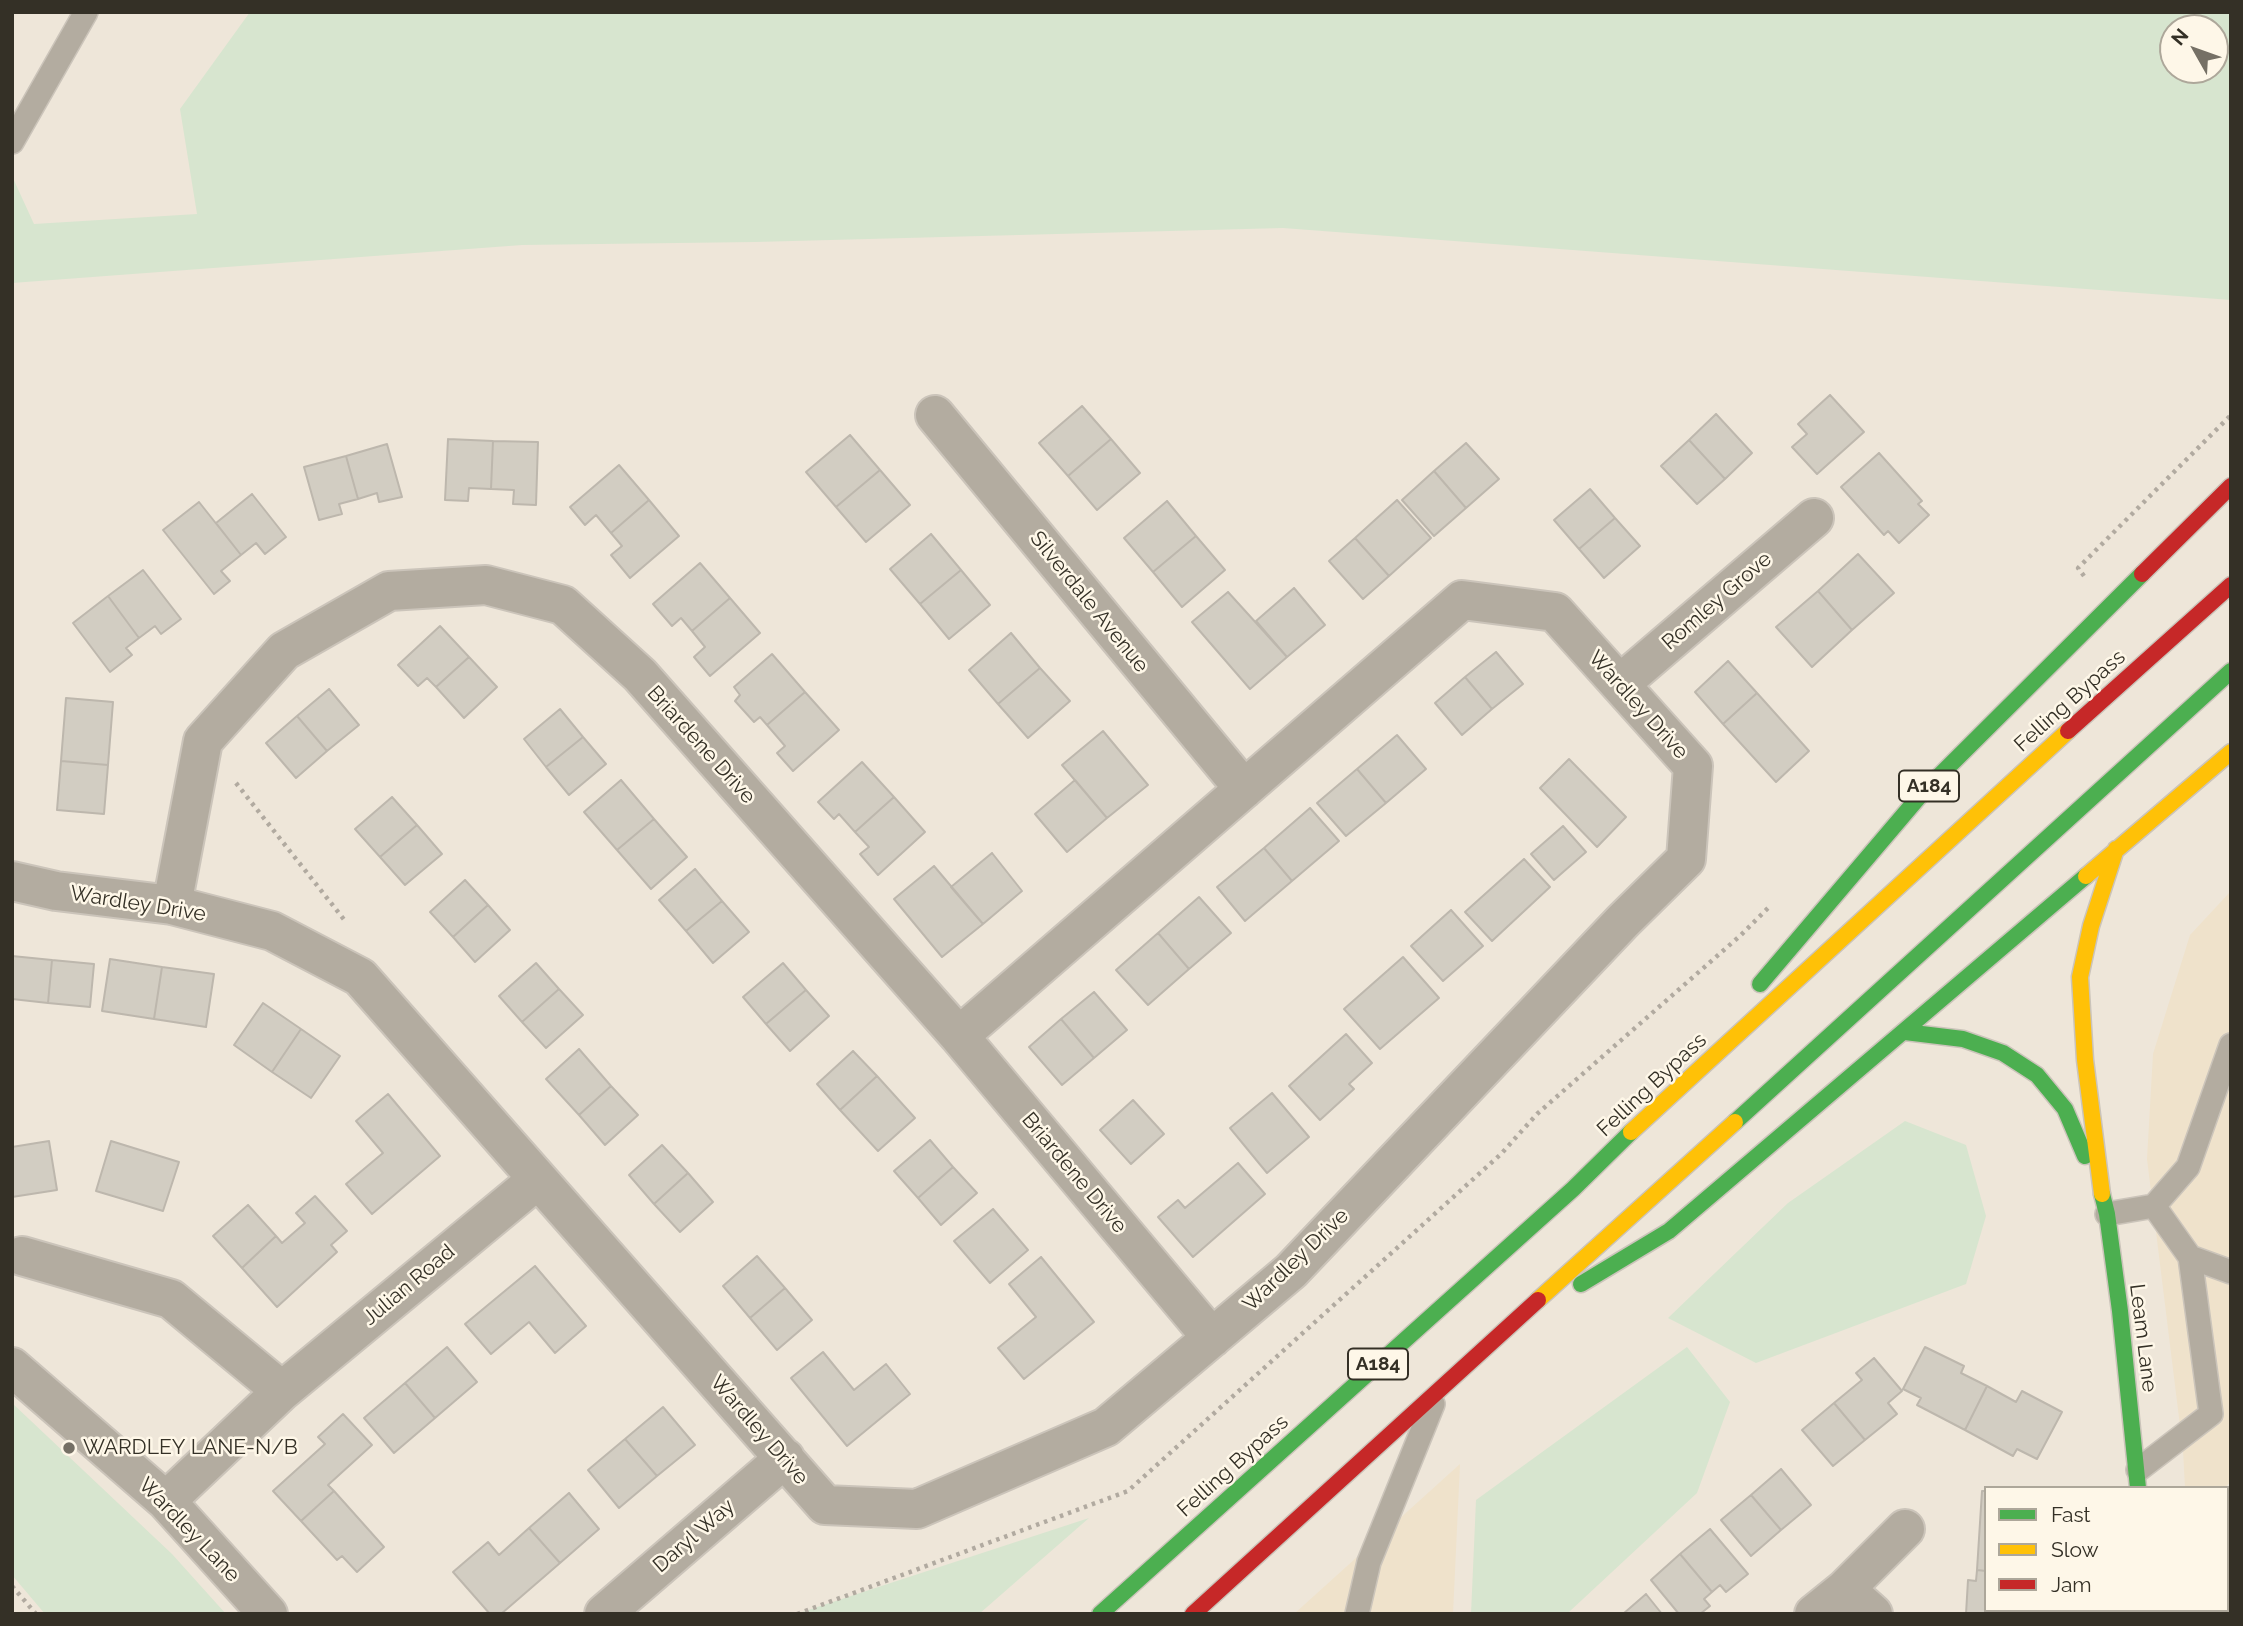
<!DOCTYPE html>
<style>
body{margin:0}
#map{position:relative;width:2243px;height:1626px;overflow:hidden;background:#eee6d9;font-family:Raleway,sans-serif}
canvas{display:block}
.frame{position:absolute;inset:0;border:14px solid #343026;pointer-events:none}
.legend{position:absolute;left:1984px;top:1486px;width:245px;height:126px;box-sizing:border-box;background:#fef7e8;border:2px solid #ada79a;margin:0;padding:9px 12px;list-style:none;font-size:21px;color:#343026}
.legend li{display:flex;align-items:center;gap:14px;height:35px}
.legend b{width:35px;border:2px solid #ada79a}
.north{position:absolute;left:2159px;top:14px;width:70px;height:70px;box-sizing:border-box;background:#fef7e8;border:2px solid #ada79a;border-radius:50%;rotate:310deg;font-size:19px;font-weight:700;line-height:28px;text-align:center;color:#343026}
.north::after{content:'';display:block;margin:auto;width:24px;height:32px;background:#757065;clip-path:polygon(50% 0,100% 100%,50% 72%,0 100%)}
</style>
<div id="map">
<canvas width="2243" height="1626"></canvas>
<div class="frame"></div>
<ul class="legend">
<li><b style="height:9px;background:#4caf50"></b>Fast</li>
<li><b style="height:9px;background:#ffc107"></b>Slow</li>
<li><b style="height:9px;background:#c62828"></b>Jam</li>
</ul>
<div class="north">N</div>
</div>
<script>
const ctx = document.querySelector('canvas').getContext('2d');
ctx.lineJoin = 'round';
function fillPath(path, color) { ctx.fillStyle = color; ctx.fill(path, 'evenodd'); }
const shape = rows => new Path2D(rows.map(r => 'M' + r).join(''));
function strokePath(path, color, width, dash) { ctx.strokeStyle = color; ctx.lineWidth = width; ctx.lineCap = dash ? 'butt' : 'round'; ctx.setLineDash(dash || []); ctx.stroke(path); }
function write(font, color, halo, rows, align = 'center') {
  ctx.font = font + ' Raleway,sans-serif'; ctx.lineWidth = 5; ctx.setLineDash([]); ctx.textBaseline = 'middle'; ctx.strokeStyle = halo; ctx.fillStyle = color; for (const [text, x, y, turn = 0] of rows) {
    ctx.save(); ctx.translate(x, y); ctx.rotate((+turn || 0) * Math.PI / 180); ctx.textAlign = isNaN(turn) ? turn : align; if (halo) ctx.strokeText(text, 0, 0); ctx.fillText(text, 0, 0); ctx.restore();
  }
}
fillPath(shape([
 [2231,891,2231,1481,2225,1488,2185,1488,2183,1450,2147,1159,2153,1054,2190,935],
 [1460,1464,1453,1614,1294,1614]
]), '#efe2cb');
fillPath(shape([
 [250,12,2231,12,2231,300,1283,228,755,242,522,245,12,283,12,176,34,224,197,214,180,109],
 [2215,28,2215,70,2173,70,2173,28],
 [1905,1121,1966,1145,1986,1216,1966,1284,1756,1363,1668,1318,1788,1203],
 [1687,1347,1730,1402,1697,1493,1569,1612,1471,1614,1476,1500],
 [12,1403,172,1554,226,1614,45,1614,12,1575],
 [1089,1518,979,1614,796,1614],
 [2231,1566,2231,1614,2209,1614,2209,1610,2227,1610,2227,1567]
]), '#d7e5cf');
const building = shape([
 [1830,395,1864,432,1817,474,1792,447,1807,434,1798,424,1830,395],
 [1082,406,1111,439,1068,476,1039,443,1082,406],
 [1716,414,1752,453,1725,479,1689,440,1716,414],
 [850,435,880,470,836,507,806,472,850,435],
 [448,439,493,441,491,489,469,488,468,501,445,500,448,439],
 [1111,439,1140,473,1097,510,1068,476,1111,439],
 [1689,440,1725,479,1697,504,1661,466,1689,440],
 [493,441,538,442,536,505,513,504,514,490,491,489,493,441],
 [1466,443,1499,479,1466,508,1434,471,1466,443],
 [387,444,402,497,379,502,377,493,358,499,346,456,387,444],
 [1879,453,1922,501,1918,504,1929,515,1899,543,1888,531,1884,535,1841,487,1879,453],
 [346,456,358,499,339,504,342,514,319,520,304,467,346,456],
 [619,465,649,500,611,533,596,515,585,525,570,507,619,465],
 [880,470,910,505,866,542,836,507,880,470],
 [1434,471,1466,508,1434,536,1402,500,1434,471],
 [1590,489,1615,518,1579,549,1554,520,1590,489],
 [252,494,286,537,265,554,256,543,241,555,216,523,252,494],
 [649,500,679,536,630,578,611,555,622,546,611,533,649,500],
 [1397,500,1431,538,1389,576,1355,538,1397,500],
 [1167,501,1196,536,1153,572,1124,538,1167,501],
 [199,502,241,555,221,571,230,581,214,594,163,530,199,502],
 [1615,518,1640,546,1604,578,1579,549,1615,518],
 [931,534,961,570,920,604,890,569,931,534],
 [1196,536,1225,570,1182,607,1153,572,1196,536],
 [1355,538,1389,576,1363,599,1329,561,1355,538],
 [1858,554,1894,593,1852,630,1818,591,1858,554],
 [700,563,730,598,692,631,681,618,672,626,653,604,700,563],
 [143,570,181,619,161,634,155,626,139,638,108,596,143,570],
 [961,570,990,605,949,639,920,604,961,570],
 [1294,588,1325,625,1287,657,1256,621,1294,588],
 [1818,591,1852,630,1812,667,1776,627,1818,591],
 [1228,592,1287,657,1250,689,1192,622,1228,592],
 [108,596,139,638,126,648,132,655,110,672,73,623,108,596],
 [730,598,760,633,710,676,694,657,705,647,692,631,730,598],
 [440,626,469,657,436,687,427,678,418,686,398,665,440,626],
 [1011,633,1040,668,998,704,969,670,1011,633],
 [1496,652,1523,684,1492,709,1465,677,1496,652],
 [772,654,805,692,767,725,760,717,754,722,735,701,740,695,734,687,772,654],
 [469,657,497,687,464,718,436,687,469,657],
 [1728,661,1757,693,1723,724,1695,692,1728,661],
 [1040,668,1070,701,1028,738,998,704,1040,668],
 [1465,677,1492,709,1462,735,1435,703,1465,677],
 [329,689,359,725,327,751,297,716,329,689],
 [805,692,839,730,793,771,777,753,785,746,767,725,805,692],
 [1757,693,1809,751,1776,782,1723,724,1757,693],
 [66,698,113,702,108,765,61,761,66,698],
 [560,709,583,737,546,767,524,739,560,709],
 [297,716,327,751,296,778,266,743,297,716],
 [1103,731,1148,785,1107,818,1062,765,1103,731],
 [1397,735,1426,769,1386,803,1357,769,1397,735],
 [583,737,606,764,569,795,546,767,583,737],
 [1569,759,1626,817,1597,847,1540,788,1569,759],
 [61,761,108,765,104,814,57,810,61,761],
 [862,762,894,797,855,832,839,814,834,819,818,802,862,762],
 [1357,769,1386,803,1346,836,1317,803,1357,769],
 [621,780,654,819,617,850,584,812,621,780],
 [1075,780,1107,818,1067,852,1035,814,1075,780],
 [392,797,417,825,380,857,355,829,392,797],
 [894,797,925,832,878,875,860,854,869,847,855,832,894,797],
 [1310,808,1339,841,1292,881,1264,848,1310,808],
 [654,819,687,857,651,889,617,850,654,819],
 [417,825,442,854,405,885,380,857,417,825],
 [1563,826,1586,852,1554,880,1531,854,1563,826],
 [1264,848,1292,881,1245,921,1217,887,1264,848],
 [992,853,1022,891,983,924,951,887,992,853],
 [1524,859,1550,887,1492,941,1465,912,1524,859],
 [934,866,983,924,942,957,894,899,934,866],
 [695,869,722,901,686,931,659,900,695,869],
 [465,880,488,905,453,937,430,912,465,880],
 [1199,897,1231,933,1189,969,1158,933,1199,897],
 [722,901,749,932,713,963,686,931,722,901],
 [488,905,510,930,475,962,453,937,488,905],
 [1451,910,1483,946,1443,981,1411,946,1451,910],
 [1158,933,1189,969,1148,1005,1116,970,1158,933],
 [12,956,52,960,48,1003,12,999,12,956],
 [1403,957,1439,998,1380,1049,1344,1009,1403,957],
 [110,959,162,967,154,1019,102,1011,110,959],
 [52,960,94,964,90,1007,48,1003,52,960],
 [536,963,559,989,522,1022,499,996,536,963],
 [783,963,806,990,766,1024,743,997,783,963],
 [162,967,214,974,206,1027,154,1019,162,967],
 [559,989,583,1015,546,1048,522,1022,559,989],
 [806,990,829,1016,790,1051,766,1024,806,990],
 [1094,992,1127,1030,1094,1058,1061,1019,1094,992],
 [263,1003,301,1029,272,1072,234,1045,263,1003],
 [1061,1019,1094,1058,1062,1085,1029,1047,1061,1019],
 [301,1029,340,1056,311,1098,272,1072,301,1029],
 [1346,1034,1372,1063,1349,1084,1354,1089,1320,1120,1289,1086,1346,1034],
 [579,1049,611,1086,579,1115,546,1079,579,1049],
 [853,1051,877,1076,840,1110,817,1084,853,1051],
 [877,1076,915,1118,878,1151,840,1110,877,1076],
 [611,1086,638,1115,605,1145,579,1115,611,1086],
 [1272,1093,1309,1137,1267,1173,1230,1128,1272,1093],
 [388,1094,440,1156,372,1214,346,1184,383,1153,356,1121,388,1094],
 [1133,1100,1164,1134,1131,1164,1100,1130,1133,1100],
 [930,1140,953,1167,918,1198,894,1171,930,1140],
 [49,1141,57,1190,12,1197,12,1147,49,1141],
 [111,1141,179,1162,163,1211,96,1191,111,1141],
 [662,1145,688,1173,654,1204,629,1175,662,1145],
 [1238,1163,1265,1194,1193,1257,1158,1217,1178,1200,1185,1208,1238,1163],
 [953,1167,977,1193,941,1225,918,1198,953,1167],
 [688,1173,713,1202,680,1232,654,1204,688,1173],
 [315,1196,347,1231,331,1245,337,1252,277,1307,242,1268,276,1236,282,1243,305,1223,296,1213,315,1196],
 [248,1205,276,1236,242,1268,213,1236,248,1205],
 [993,1209,1028,1250,990,1283,954,1241,993,1209],
 [757,1256,785,1288,750,1318,723,1286,757,1256],
 [1041,1257,1094,1322,1024,1379,998,1348,1036,1317,1009,1284,1041,1257],
 [535,1266,586,1326,555,1353,529,1322,491,1354,465,1324,535,1266],
 [785,1288,812,1320,777,1350,750,1318,785,1288],
 [447,1347,477,1382,435,1418,405,1383,447,1347],
 [1925,1347,1964,1366,1961,1373,1987,1386,1965,1430,1917,1405,1921,1398,1903,1389,1925,1347],
 [823,1352,854,1390,886,1364,910,1394,847,1446,791,1378,823,1352],
 [1874,1358,1902,1391,1888,1403,1897,1414,1865,1440,1834,1403,1862,1380,1856,1373,1874,1358],
 [405,1383,435,1418,394,1453,364,1418,405,1383],
 [1987,1386,2016,1402,2022,1391,2062,1412,2037,1459,2017,1449,2013,1456,1965,1430,1987,1386],
 [1834,1403,1865,1440,1833,1466,1802,1430,1834,1403],
 [663,1407,695,1445,657,1476,625,1439,663,1407],
 [343,1414,372,1445,328,1485,334,1491,301,1521,273,1491,325,1444,318,1437,343,1414],
 [625,1439,657,1476,619,1508,588,1470,625,1439],
 [1781,1469,1811,1505,1781,1530,1751,1495,1781,1469],
 [334,1491,384,1547,357,1572,342,1556,337,1560,301,1521,334,1491],
 [1982,1491,1986,1491,1986,1571,1977,1570,1982,1491],
 [569,1493,599,1529,560,1563,529,1528,569,1493],
 [1751,1495,1781,1530,1751,1556,1721,1520,1751,1495],
 [529,1528,560,1563,501,1614,490,1614,453,1572,488,1542,499,1555,529,1528],
 [1710,1529,1748,1574,1726,1592,1720,1585,1712,1592,1680,1554,1710,1529],
 [1680,1554,1712,1592,1704,1599,1710,1606,1700,1614,1679,1614,1651,1580,1680,1554],
 [1977,1570,1986,1571,1986,1610,1990,1610,1990,1614,1966,1614,1968,1580,1976,1581,1977,1570],
 [1646,1594,1662,1614,1623,1614,1646,1594]
]);
fillPath(building, '#d2cdc2');
strokePath(building, '#bdb7ad', 2);
const lane = shape([
 [12,142,86,12],
 [2154,1206,2190,1257,2231,1272],
 [2107,1214,2154,1206,2188,1167,2231,1045],
 [2138,1470,2211,1414,2190,1257],
 [1357,1614,1369,1562,1433,1404]
]);
const street = shape([
 [935,415,1244,789],
 [1620,684,1814,518],
 [12,881,56,891,172,905,272,931,360,977,825,1505,917,1509,1106,1427,1291,1271,1623,921,1686,859,1693,766,1555,612,1462,600,959,1036],
 [172,905,203,741,284,651,389,591,486,585,563,605,640,675,959,1036,1212,1338],
 [22,1256,171,1299,282,1391],
 [12,1367,166,1501,268,1614],
 [166,1501,282,1391,537,1180],
 [1845,1589,1873,1614],
 [604,1614,785,1458],
 [1814,1614,1845,1589,1905,1529]
]);
const fast = shape([
 [1760,984,1924,791,2142,574],
 [1905,1032,1963,1039,2003,1053,2037,1075,2065,1109,2085,1156],
 [1735,1122,2231,671],
 [2102,1194,2107,1214,2120,1311,2138,1488],
 [1581,1284,1669,1231,2086,876],
 [1100,1614,1573,1189,1631,1132],
 [2137,1614,2138,1610]
]);
const slow = shape([
 [2086,876,2231,752],
 [1631,1132,2068,731],
 [2102,1194,2085,1060,2080,977,2091,926,2116,849],
 [1538,1300,1735,1122]
]);
const jam = shape([
 [2142,574,2231,486],
 [2068,731,2231,585],
 [1193,1614,1538,1300]
]);
strokePath(lane, '#cbc4ba', 26);
strokePath(street, '#cbc4ba', 42);
strokePath(fast, '#cbc4ba', 19);
strokePath(slow, '#cbc4ba', 19);
strokePath(jam, '#cbc4ba', 19);
strokePath(shape([
 [2084,576,2078,568,2231,415],
 [236,783,346,922],
 [12,1586,36,1614],
 [797,1614,1128,1491,1501,1154,1537,1114,1741,935,1769,907]
]), '#b1aaa0', 4.5, [3.5, 5]);
strokePath(lane, '#b3aca0', 23);
strokePath(street, '#b3aca0', 38);
strokePath(fast, '#4caf50', 16);
strokePath(slow, '#ffc107', 16);
strokePath(jam, '#c62828', 16);
for (const [x, y, r, color] of [
 [69,1448,7,"#757065"]
]) { const dot = new Path2D(); dot.arc(x, y, r, 0, 2 * Math.PI); ctx.fillStyle = color; ctx.fill(dot); strokePath(dot, '#fef7e8', 2.5); }
for (const [x, y, w] of [
 [1929,786,60],
 [1378,1364,60]
]) { const box = new Path2D(); box.roundRect(x - w / 2, y - 15.5, w, 31, 5); ctx.fillStyle = '#fef7e8'; ctx.fill(box); strokePath(box, '#343026', 2); }
write('bold 19px', '#343026', null, [
 ["A184",1929,786],
 ["A184",1378,1364]
]);
write('21px', '#343026', '#fef7e8', [
 ["Romley Grove",1717,601,-41],
 ["Silverdale Avenue",1089,602,51],
 ["Felling Bypass",2070,701,-42],
 ["Wardley Drive",1638,705,48],
 ["Briardene Drive",701,745,48],
 ["Wardley Drive",138,904,9],
 ["Felling Bypass",1652,1085,-43],
 ["Briardene Drive",1074,1173,50],
 ["Wardley Drive",1296,1260,-44],
 ["Julian Road",409,1285,-40],
 ["Leam Lane",2143,1338,83],
 ["Wardley Drive",759,1430,49],
 ["Felling Bypass",1233,1466,-42],
 ["Wardley Lane",189,1530,46],
 ["Daryl Way",694,1536,-41]
]);
write('21px', '#343026', '#fef7e8', [
 ["WARDLEY LANE-N/B",83,1448]
], 'left');
</script>
